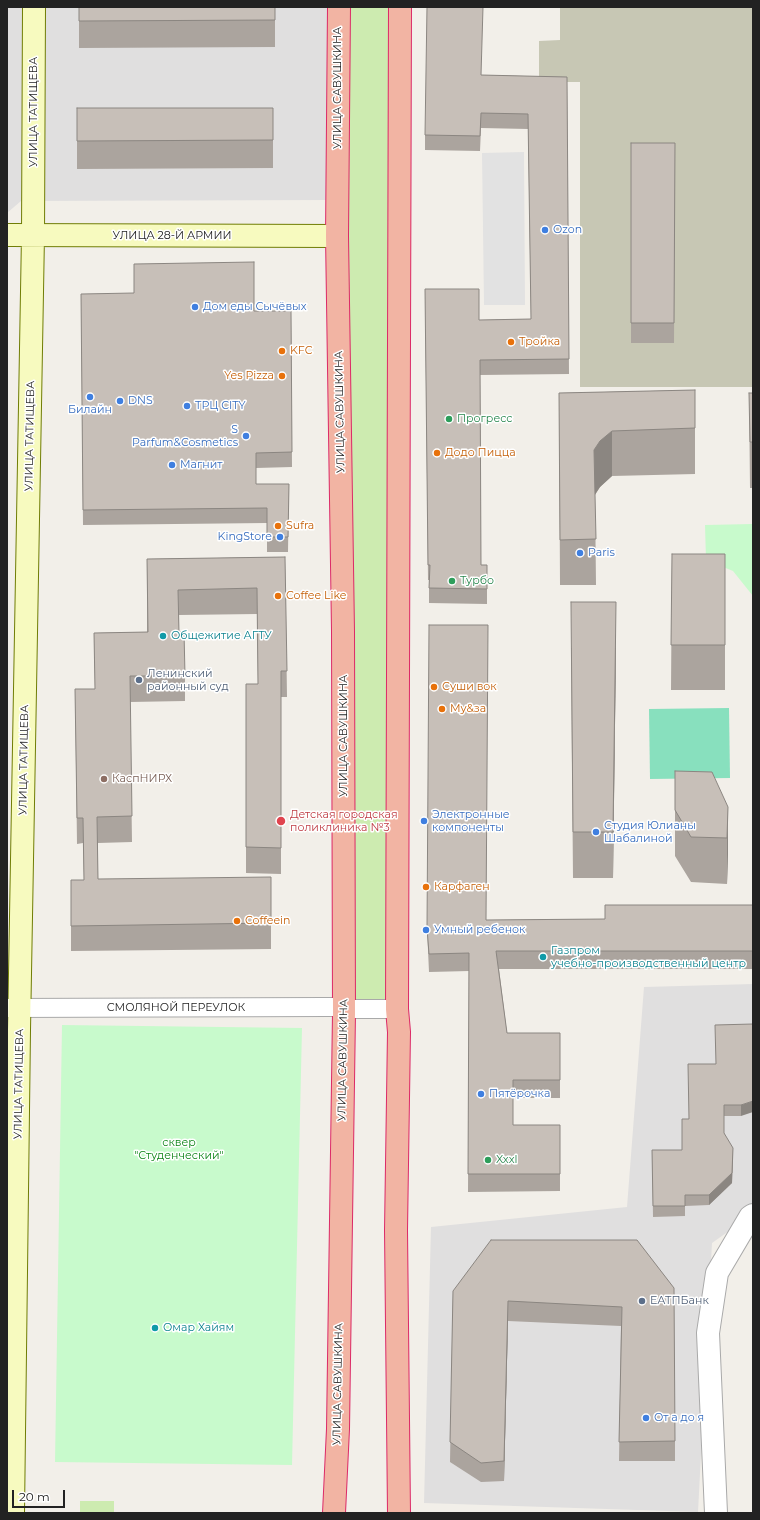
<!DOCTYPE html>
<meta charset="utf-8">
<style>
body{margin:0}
#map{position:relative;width:760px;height:1520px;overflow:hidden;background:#f2efe9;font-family:Montserrat,sans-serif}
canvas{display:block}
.frame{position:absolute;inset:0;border:8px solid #222;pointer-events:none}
.scale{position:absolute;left:12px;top:1490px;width:53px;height:18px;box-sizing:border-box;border:2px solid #222;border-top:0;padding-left:5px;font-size:12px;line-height:14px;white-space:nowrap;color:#222;-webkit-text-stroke:3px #fff;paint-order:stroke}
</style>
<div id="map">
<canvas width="760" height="1520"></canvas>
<div class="frame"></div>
<div class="scale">20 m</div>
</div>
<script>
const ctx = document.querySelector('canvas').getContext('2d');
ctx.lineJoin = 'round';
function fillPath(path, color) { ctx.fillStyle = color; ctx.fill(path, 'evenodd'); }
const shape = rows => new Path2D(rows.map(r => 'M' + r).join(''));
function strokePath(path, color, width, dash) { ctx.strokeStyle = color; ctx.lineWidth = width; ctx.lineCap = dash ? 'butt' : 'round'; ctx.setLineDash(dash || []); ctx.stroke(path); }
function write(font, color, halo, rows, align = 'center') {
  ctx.font = font + ' Montserrat,sans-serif'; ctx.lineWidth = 3; ctx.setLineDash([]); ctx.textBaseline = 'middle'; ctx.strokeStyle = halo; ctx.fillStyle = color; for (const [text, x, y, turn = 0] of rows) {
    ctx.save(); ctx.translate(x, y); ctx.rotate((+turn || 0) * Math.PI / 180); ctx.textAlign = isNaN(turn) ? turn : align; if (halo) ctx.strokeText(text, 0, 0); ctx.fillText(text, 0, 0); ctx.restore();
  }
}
fillPath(shape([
 [7,7,329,7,328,200,21,201,7,213],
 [753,984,753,1214,712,1243,698,1512,424,1503,431,1227,627,1207,644,987]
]), '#e0dfdf');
fillPath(shape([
 [560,7,753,7,753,387,580,387,580,82,539,82,539,41,560,40]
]), '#c7c7b4');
fillPath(shape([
 [344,7,398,7,391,1002,353,1001],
 [80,1501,114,1501,114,1513,80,1513]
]), '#cdebb0');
fillPath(shape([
 [753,524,753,596,733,571,706,560,705,525],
 [62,1025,302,1028,292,1465,55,1462]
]), '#c8facc');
fillPath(shape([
 [729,708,730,778,650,779,649,709]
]), '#88e0be');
fillPath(shape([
 [524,152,525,305,484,305,482,153]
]), '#e2e2e2');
const minor = shape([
 [7,1008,326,1007,344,1007,352,1009,397,1009]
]);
const tertiary = shape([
 [716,1513,708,1333,717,1273,750,1217,753,1215]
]);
const secondary = shape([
 [7,235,337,236],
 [13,1513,19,1030,33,235,34,7]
]);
const trunk = shape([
 [334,1513,338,1429,344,1013,343,631,337,236,339,7],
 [399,1513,396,1230,399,1032,397,1009,400,7]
]);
strokePath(minor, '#a9a9a9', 20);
strokePath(tertiary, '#a9a9a9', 24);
strokePath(secondary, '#707d05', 24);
strokePath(trunk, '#dc2a67', 24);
strokePath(minor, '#fff', 18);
strokePath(tertiary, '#fff', 22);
strokePath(secondary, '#f7fabf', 22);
strokePath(trunk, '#f2b4a3', 22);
fillPath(shape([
 [79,7,275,7,275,47,79,48],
 [482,75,567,77,569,374,480,375,481,565,487,565,487,604,429,603,429,580,428,580,425,289,479,320,531,319,528,129,481,128,480,151,425,150,425,135],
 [77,108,273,108,273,168,77,169],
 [631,143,675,143,674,343,631,343],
 [81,294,254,311,291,311,292,467,256,468,256,484,289,484,288,552,267,552,267,523,83,525],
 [695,390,695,474,612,476,600,487,595,495,596,585,560,585,559,393],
 [749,393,753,393,753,488,750,488],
 [672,554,725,554,725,690,671,690],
 [285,557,287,697,281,697,281,874,246,873,246,684,258,684,257,614,179,615,179,632,185,676,185,701,130,702,132,842,98,843,98,879,271,923,271,949,71,951,71,880,84,880,83,843,77,844,75,689,95,689,94,633,147,632,147,559],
 [571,648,616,648,613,878,573,878],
 [675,771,728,807,728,853,727,884,691,882,675,856],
 [753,905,753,969,499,969,507,1033,560,1033,560,1098,513,1098,513,1125,560,1125,560,1191,468,1192,469,971,429,972,427,928,486,920,605,919],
 [753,1024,741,1116,724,1116,724,1133,733,1158,732,1183,709,1205,685,1206,685,1216,653,1217,652,1150,682,1150,689,1119],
 [637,1240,675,1441,675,1461,619,1461,621,1326,508,1321,504,1481,481,1482,450,1462,453,1291]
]), '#aba49e');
fillPath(shape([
 [612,431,612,476,600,487,594,496,594,450,600,441],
 [616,602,616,648,613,878,613,832],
 [728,807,728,853,727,884,727,838],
 [753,1101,753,1112,741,1116,741,1105],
 [733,1148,732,1183,709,1205,709,1195],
 [508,1301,508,1321,504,1481,504,1461]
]), '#8b8681');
const building = shape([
 [79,7,275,7,275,20,79,21,79,7],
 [427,7,483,7,481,75,567,77,569,359,480,360,481,565,487,565,487,589,429,588,430,565,428,565,425,289,479,289,479,320,531,319,528,114,481,113,480,136,425,135,427,7],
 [77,108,273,108,273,140,77,141,77,108],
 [631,143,675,143,674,323,631,323,631,143],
 [254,262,254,311,291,311,292,452,256,453,256,484,289,484,288,537,267,537,267,508,83,510,81,294,134,293,134,264,254,262],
 [695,390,695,428,612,431,600,441,594,450,596,539,560,540,559,393,695,390],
 [749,393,753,393,753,442,750,442,749,393],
 [672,554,725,554,725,645,671,645,672,554],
 [285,557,287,671,281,671,281,848,246,847,246,684,258,684,257,588,178,590,179,632,184,631,185,676,130,676,132,816,97,817,98,879,271,877,271,923,71,926,71,880,84,880,83,818,77,818,75,689,95,689,94,633,148,632,147,559,285,557],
 [571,602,616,602,613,832,573,832,571,602],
 [429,625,488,625,486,920,605,919,605,905,753,905,753,951,496,951,507,1033,560,1033,560,1080,513,1080,513,1125,560,1125,560,1174,468,1174,469,953,429,954,427,928,429,625],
 [675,771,712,772,728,807,727,838,691,837,675,810,675,771],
 [753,1024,753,1101,741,1105,724,1105,724,1133,733,1148,732,1173,709,1195,685,1195,685,1206,653,1206,652,1150,682,1150,682,1119,689,1119,688,1064,716,1064,715,1025,753,1024],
 [491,1240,637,1240,674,1288,675,1441,619,1442,622,1307,508,1301,504,1461,481,1463,450,1442,453,1291,491,1240]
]);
fillPath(building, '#c7bfb8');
strokePath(building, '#8b8681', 1);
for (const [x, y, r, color] of [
 [545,230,4,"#3f7fe0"],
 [195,307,4,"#3f7fe0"],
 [511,342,4,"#e8710a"],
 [282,351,4,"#e8710a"],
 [282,376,4,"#e8710a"],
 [90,397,4,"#3f7fe0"],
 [120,401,4,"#3f7fe0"],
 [187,406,4,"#3f7fe0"],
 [449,419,4,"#2e9e5b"],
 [246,436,4,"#3f7fe0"],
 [437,453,4,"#e8710a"],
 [172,465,4,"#3f7fe0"],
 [278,526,4,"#e8710a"],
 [280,537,4,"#3f7fe0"],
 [580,553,4,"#3f7fe0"],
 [452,581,4,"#2e9e5b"],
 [278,596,4,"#e8710a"],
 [163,636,4,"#0f9aa8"],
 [139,680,4,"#5c6f8a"],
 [434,687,4,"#e8710a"],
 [442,709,4,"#e8710a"],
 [104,779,4,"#8d6e63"],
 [281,821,5,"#e0444e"],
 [424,821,4,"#3f7fe0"],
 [596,832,4,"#3f7fe0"],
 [426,887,4,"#e8710a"],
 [237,921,4,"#e8710a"],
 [426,930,4,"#3f7fe0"],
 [543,957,4,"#0f9aa8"],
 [481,1094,4,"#3f7fe0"],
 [488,1160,4,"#2e9e5b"],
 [642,1301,4,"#5c6f8a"],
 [155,1328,4,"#0f9aa8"],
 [646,1418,4,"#3f7fe0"]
]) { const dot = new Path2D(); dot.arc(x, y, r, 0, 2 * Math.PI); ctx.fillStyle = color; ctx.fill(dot); strokePath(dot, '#fff', 1.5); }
write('11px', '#222', '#fff', [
 ["УЛИЦА САВУШКИНА",338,88,-90],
 ["УЛИЦА ТАТИЩЕВА",34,112,-90],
 ["УЛИЦА 28-Й АРМИИ",172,236],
 ["УЛИЦА САВУШКИНА",340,412,-91],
 ["УЛИЦА ТАТИЩЕВА",30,436,-89],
 ["УЛИЦА САВУШКИНА",344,736,-90],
 ["УЛИЦА ТАТИЩЕВА",24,760,-89],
 ["СМОЛЯНОЙ ПЕРЕУЛОК",176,1008],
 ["УЛИЦА САВУШКИНА",343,1060,-89],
 ["УЛИЦА ТАТИЩЕВА",19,1084,-89],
 ["УЛИЦА САВУШКИНА",338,1384,-89]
]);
write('11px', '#366cbe', '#fff', [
 ["Ozon",553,230],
 ["Дом еды Сычёвых",203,307],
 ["DNS",128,401],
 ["ТРЦ CITY",195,406],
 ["Билайн",90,410,"center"],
 ["S",238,430,"right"],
 ["Parfum&Cosmetics",238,443,"right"],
 ["Магнит",180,465],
 ["KingStore",272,537,"right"],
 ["Paris",588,553],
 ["Электронные",432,815],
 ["компоненты",432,828],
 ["Студия Юлианы",604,826],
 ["Шабалиной",604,839],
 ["Умный ребенок",434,930],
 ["Пятёрочка",489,1094],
 ["От а до я",654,1418]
], 'left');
write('11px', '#c56008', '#fff', [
 ["Тройка",519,342],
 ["KFC",290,351],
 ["Yes Pizza",274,376,"right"],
 ["Додо Пицца",445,453],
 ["Sufra",286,526],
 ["Coffee Like",286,596],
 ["Суши вок",442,687],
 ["Му&за",450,709],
 ["Карфаген",434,887],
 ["Coffeein",245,921]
], 'left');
write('11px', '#27864d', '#fff', [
 ["Прогресс",457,419],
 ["Турбо",460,581],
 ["Xxxl",496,1160]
], 'left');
write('11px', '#0d838f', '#fff', [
 ["Общежитие АГТУ",171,636],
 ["Газпром",551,951],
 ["учебно-производственный центр",551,964],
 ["Омар Хайям",163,1328]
], 'left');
write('11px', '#4e5e75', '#fff', [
 ["Ленинский",147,674],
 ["районный суд",147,687],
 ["ЕАТПБанк",650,1301]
], 'left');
write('11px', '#785e54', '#fff', [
 ["КаспНИРХ",112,779]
], 'left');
write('11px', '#be3a42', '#fff', [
 ["Детская городская",290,815],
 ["поликлиника №3",290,828]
], 'left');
write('11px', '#0c8416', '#fff', [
 ["сквер",179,1143],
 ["\"Студенческий\"",179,1156]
]);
</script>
